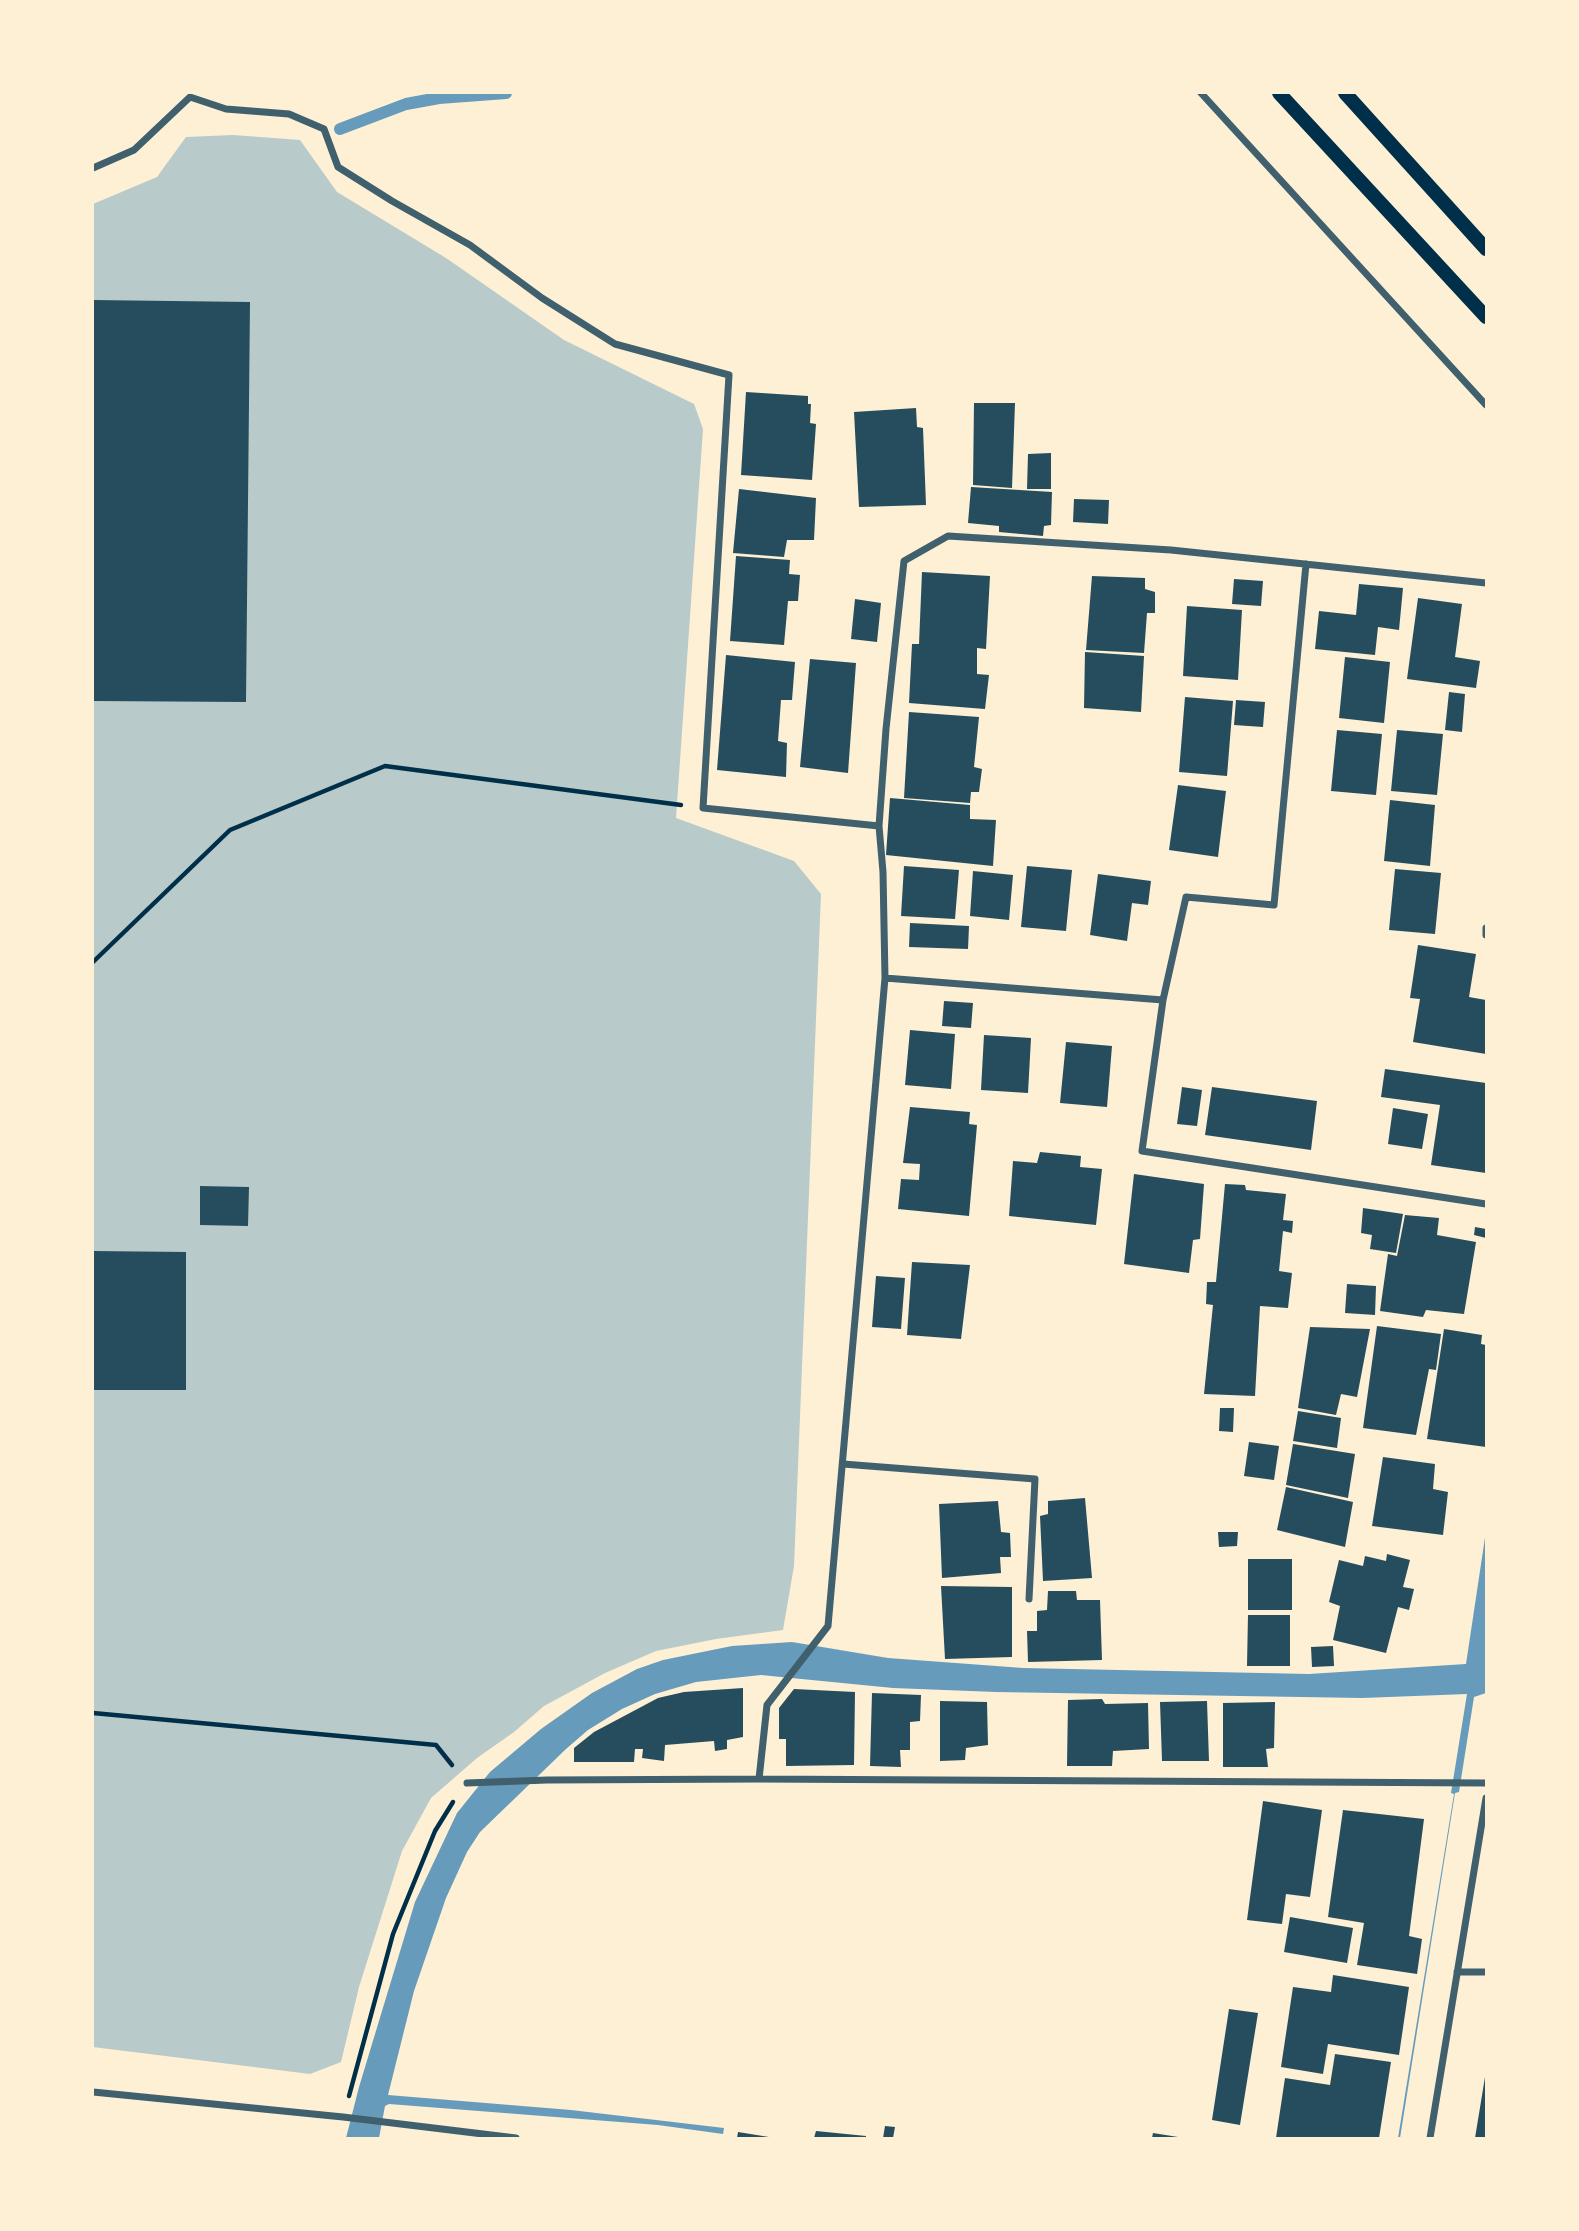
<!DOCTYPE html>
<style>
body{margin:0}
#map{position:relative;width:1579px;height:2231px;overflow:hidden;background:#fdf0d5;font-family:"IBM Plex Sans",sans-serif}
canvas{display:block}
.frame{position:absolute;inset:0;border:94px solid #fdf0d5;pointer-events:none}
</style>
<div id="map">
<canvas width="1579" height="2231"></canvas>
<div class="frame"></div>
</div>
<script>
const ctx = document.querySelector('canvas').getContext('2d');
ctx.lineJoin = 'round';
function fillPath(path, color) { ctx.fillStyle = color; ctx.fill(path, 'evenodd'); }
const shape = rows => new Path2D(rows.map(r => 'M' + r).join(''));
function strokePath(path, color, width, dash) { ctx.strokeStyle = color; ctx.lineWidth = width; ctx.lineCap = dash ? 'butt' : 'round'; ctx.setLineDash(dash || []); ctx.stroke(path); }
fillPath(shape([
 [233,135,300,140,337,192,446,258,564,340,694,404,703,429,676,818,794,861,821,894,794,1566,783,1630,716,1639,656,1651,605,1673,544,1706,514,1732,477,1758,431,1798,402,1851,359,1987,341,2062,310,2074,93,2047,93,204,157,177,186,137]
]), '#b9caca');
fillPath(shape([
 [1486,1531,1486,1693,1474,1697,1459,1792,1455,1793,1400,2138,1398,2138,1454,1794,1451,1793,1467,1694,1362,1698,996,1692,893,1688,761,1675,696,1682,655,1694,622,1709,588,1730,566,1749,480,1832,467,1852,446,1898,414,1991,388,2095,571,2110,724,2128,723,2134,658,2125,389,2104,385,2106,379,2138,346,2138,359,2087,415,1902,457,1813,490,1772,541,1729,592,1693,637,1669,663,1660,732,1646,792,1642,888,1658,1023,1668,1309,1674,1466,1664]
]), '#669bbc');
strokePath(shape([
 [340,129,406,104,439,98,506,93]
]), '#669bbc', 12);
fillPath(shape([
 [93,300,250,302,246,702,93,701],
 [746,392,808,396,808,404,811,404,810,423,816,424,812,480,741,475],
 [974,403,1015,403,1012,488,973,485],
 [916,408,917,427,923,428,926,505,859,507,854,412],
 [1051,453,1051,489,1027,489,1028,454],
 [971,487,1052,492,1051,525,1044,526,1043,536,999,532,999,526,968,523],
 [739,489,816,498,814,540,787,540,784,557,733,553],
 [1074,499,1109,500,1108,524,1073,522],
 [736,556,790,560,789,574,800,575,798,601,788,601,784,645,730,641],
 [922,572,990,576,986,649,977,648,977,674,989,675,985,709,909,703,912,644,919,644],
 [1092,576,1145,578,1145,589,1155,592,1155,613,1147,613,1144,653,1086,650],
 [1234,579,1263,581,1261,606,1232,604],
 [1359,584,1403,588,1399,630,1378,627,1375,655,1315,649,1319,611,1356,615],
 [1418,598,1462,604,1455,657,1480,661,1476,688,1407,679],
 [855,599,881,603,877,642,851,639],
 [1187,606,1242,610,1238,680,1183,676],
 [1085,652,1144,656,1141,712,1084,708],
 [726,655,795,662,792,700,781,700,778,741,787,743,786,777,717,770],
 [1345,657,1390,662,1384,723,1339,718],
 [810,659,856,663,848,773,800,767],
 [1449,692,1465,694,1462,732,1445,730],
 [1185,697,1233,701,1227,776,1179,772],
 [1236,700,1265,702,1263,727,1234,725],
 [909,712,979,717,974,767,982,769,979,792,971,792,970,803,904,798],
 [1337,730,1382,734,1376,795,1331,791],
 [1397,730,1443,734,1437,795,1391,791],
 [1178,785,1226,791,1218,857,1169,850],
 [890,798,970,805,970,819,996,820,993,866,886,855],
 [1390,800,1435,805,1430,866,1384,861],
 [904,866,959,870,955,919,901,916],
 [1027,866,1072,870,1066,931,1021,927],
 [1395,869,1441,873,1435,934,1389,930],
 [973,871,1013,875,1009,920,970,916],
 [1098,874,1151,881,1148,905,1132,903,1127,941,1090,935],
 [910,923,969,926,968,949,909,947],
 [1418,945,1476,954,1469,997,1486,1000,1486,1054,1413,1042,1420,999,1410,998],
 [944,1001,973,1003,971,1028,942,1026],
 [910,1030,955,1034,951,1089,905,1085],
 [984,1035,1031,1038,1028,1093,981,1090],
 [1066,1042,1112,1046,1107,1107,1060,1103],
 [1385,1069,1486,1083,1486,1173,1431,1165,1440,1105,1381,1097],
 [1182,1087,1202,1090,1197,1126,1177,1124],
 [1212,1087,1317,1101,1311,1150,1205,1135],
 [910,1107,970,1112,969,1124,977,1125,969,1216,898,1209,901,1179,919,1180,920,1164,903,1163],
 [1393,1108,1428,1114,1422,1149,1388,1144],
 [1040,1152,1081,1156,1080,1167,1102,1169,1096,1225,1009,1216,1013,1161,1037,1163],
 [1134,1174,1204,1184,1200,1239,1193,1240,1189,1273,1124,1264],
 [1225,1184,1245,1185,1246,1190,1286,1194,1283,1220,1293,1221,1292,1233,1283,1231,1279,1271,1292,1273,1288,1308,1260,1306,1255,1396,1204,1394,1213,1305,1206,1304,1207,1282,1216,1282],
 [200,1186,249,1187,248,1226,200,1225],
 [1363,1208,1403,1214,1396,1253,1370,1249,1372,1235,1361,1233],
 [1405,1215,1439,1218,1437,1235,1476,1242,1464,1314,1426,1310,1423,1317,1380,1311,1388,1254,1397,1256],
 [1475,1227,1486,1229,1486,1238,1474,1235],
 [93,1251,186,1252,186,1390,93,1390],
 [912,1262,970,1265,961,1339,907,1335],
 [876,1276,905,1278,901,1329,872,1327],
 [1347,1284,1376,1286,1375,1315,1345,1313],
 [1377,1326,1441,1334,1436,1370,1429,1369,1416,1435,1363,1428],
 [1310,1327,1370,1329,1357,1397,1341,1394,1336,1415,1298,1408],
 [1444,1329,1482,1335,1481,1344,1486,1345,1486,1447,1427,1439],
 [1220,1408,1234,1408,1233,1432,1219,1431],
 [1298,1411,1341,1418,1337,1448,1293,1441],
 [1249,1442,1279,1446,1274,1480,1244,1476],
 [1293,1444,1355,1454,1348,1498,1286,1485],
 [1383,1457,1435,1464,1433,1489,1448,1492,1443,1535,1372,1526],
 [1286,1487,1353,1502,1345,1547,1277,1530],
 [1085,1498,1092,1578,1043,1581,1040,1516,1048,1514,1048,1501],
 [998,1501,1001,1532,1010,1533,1011,1557,1000,1557,1001,1573,942,1578,939,1504],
 [1218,1532,1238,1532,1237,1546,1219,1547],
 [1387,1554,1410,1560,1403,1587,1414,1589,1409,1610,1398,1607,1386,1653,1333,1640,1340,1606,1329,1602,1339,1560,1363,1566,1365,1556,1386,1561],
 [1248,1559,1292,1559,1292,1610,1248,1610],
 [941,1586,1012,1587,1012,1657,945,1659],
 [1048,1591,1076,1591,1077,1600,1100,1600,1102,1660,1028,1662,1027,1631,1037,1631,1037,1611,1047,1610],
 [1248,1615,1290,1615,1290,1666,1247,1666],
 [1333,1646,1334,1666,1312,1667,1311,1647],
 [743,1688,743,1737,727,1740,727,1749,715,1751,714,1741,665,1745,664,1761,642,1758,643,1749,635,1749,634,1762,574,1762,574,1748,594,1732,658,1698,684,1692],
 [794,1689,855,1692,854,1765,786,1766,786,1739,779,1739,779,1708],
 [872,1693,921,1695,920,1721,910,1722,910,1750,900,1750,901,1767,870,1766],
 [1102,1699,1105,1704,1148,1703,1149,1749,1113,1751,1112,1766,1067,1766,1068,1700],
 [940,1701,987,1702,988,1745,966,1748,965,1760,940,1761],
 [1207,1701,1209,1761,1162,1761,1160,1702],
 [1275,1702,1274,1748,1266,1749,1268,1767,1223,1767,1223,1703],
 [1263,1801,1322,1810,1310,1897,1286,1894,1282,1924,1247,1920],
 [1343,1810,1424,1819,1409,1936,1422,1939,1417,1974,1357,1965,1364,1923,1328,1917],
 [1290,1917,1353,1928,1347,1963,1284,1952],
 [1333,1975,1409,1987,1399,2055,1328,2044,1323,2074,1281,2067,1293,1987,1331,1992],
 [1229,2009,1258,2013,1240,2125,1212,2120],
 [1335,2054,1391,2062,1379,2138,1276,2138,1285,2078,1330,2085],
 [1485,2077,1486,2138,1475,2138],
 [885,2126,895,2127,893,2138,883,2138],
 [816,2131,866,2136,866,2138,814,2138],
 [738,2132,769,2137,769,2138,737,2138],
 [1153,2133,1178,2137,1178,2138,1152,2138]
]), '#264d5e');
strokePath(shape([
 [93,962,230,830,385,766,681,805],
 [93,1713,436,1745,452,1765],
 [349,2096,393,1934,435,1831,453,1802]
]), '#003049', 4.5);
strokePath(shape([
 [1201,93,1486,405],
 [93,168,134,150,190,97,226,109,289,114,324,129,338,167,392,201,470,245,542,298,615,344,729,375,703,808,879,826,883,872,885,978,828,1626,767,1705,759,1779],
 [1306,564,1274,905,1186,897,1163,1000,1142,1151,1486,1204],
 [879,826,886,729,904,561,948,536,1171,550,1486,583],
 [1486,935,1486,928],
 [885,978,1163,1000],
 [843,1464,1035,1479,1029,1599],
 [467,1783,547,1780,759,1779,1486,1783],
 [1457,1972,1486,1972],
 [93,2092,343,2117,516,2138],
 [1430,2138,1486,1798]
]), '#3f606c', 7);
strokePath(shape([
 [1279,93,1486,317],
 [1345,93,1486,249]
]), '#003049', 14);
</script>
